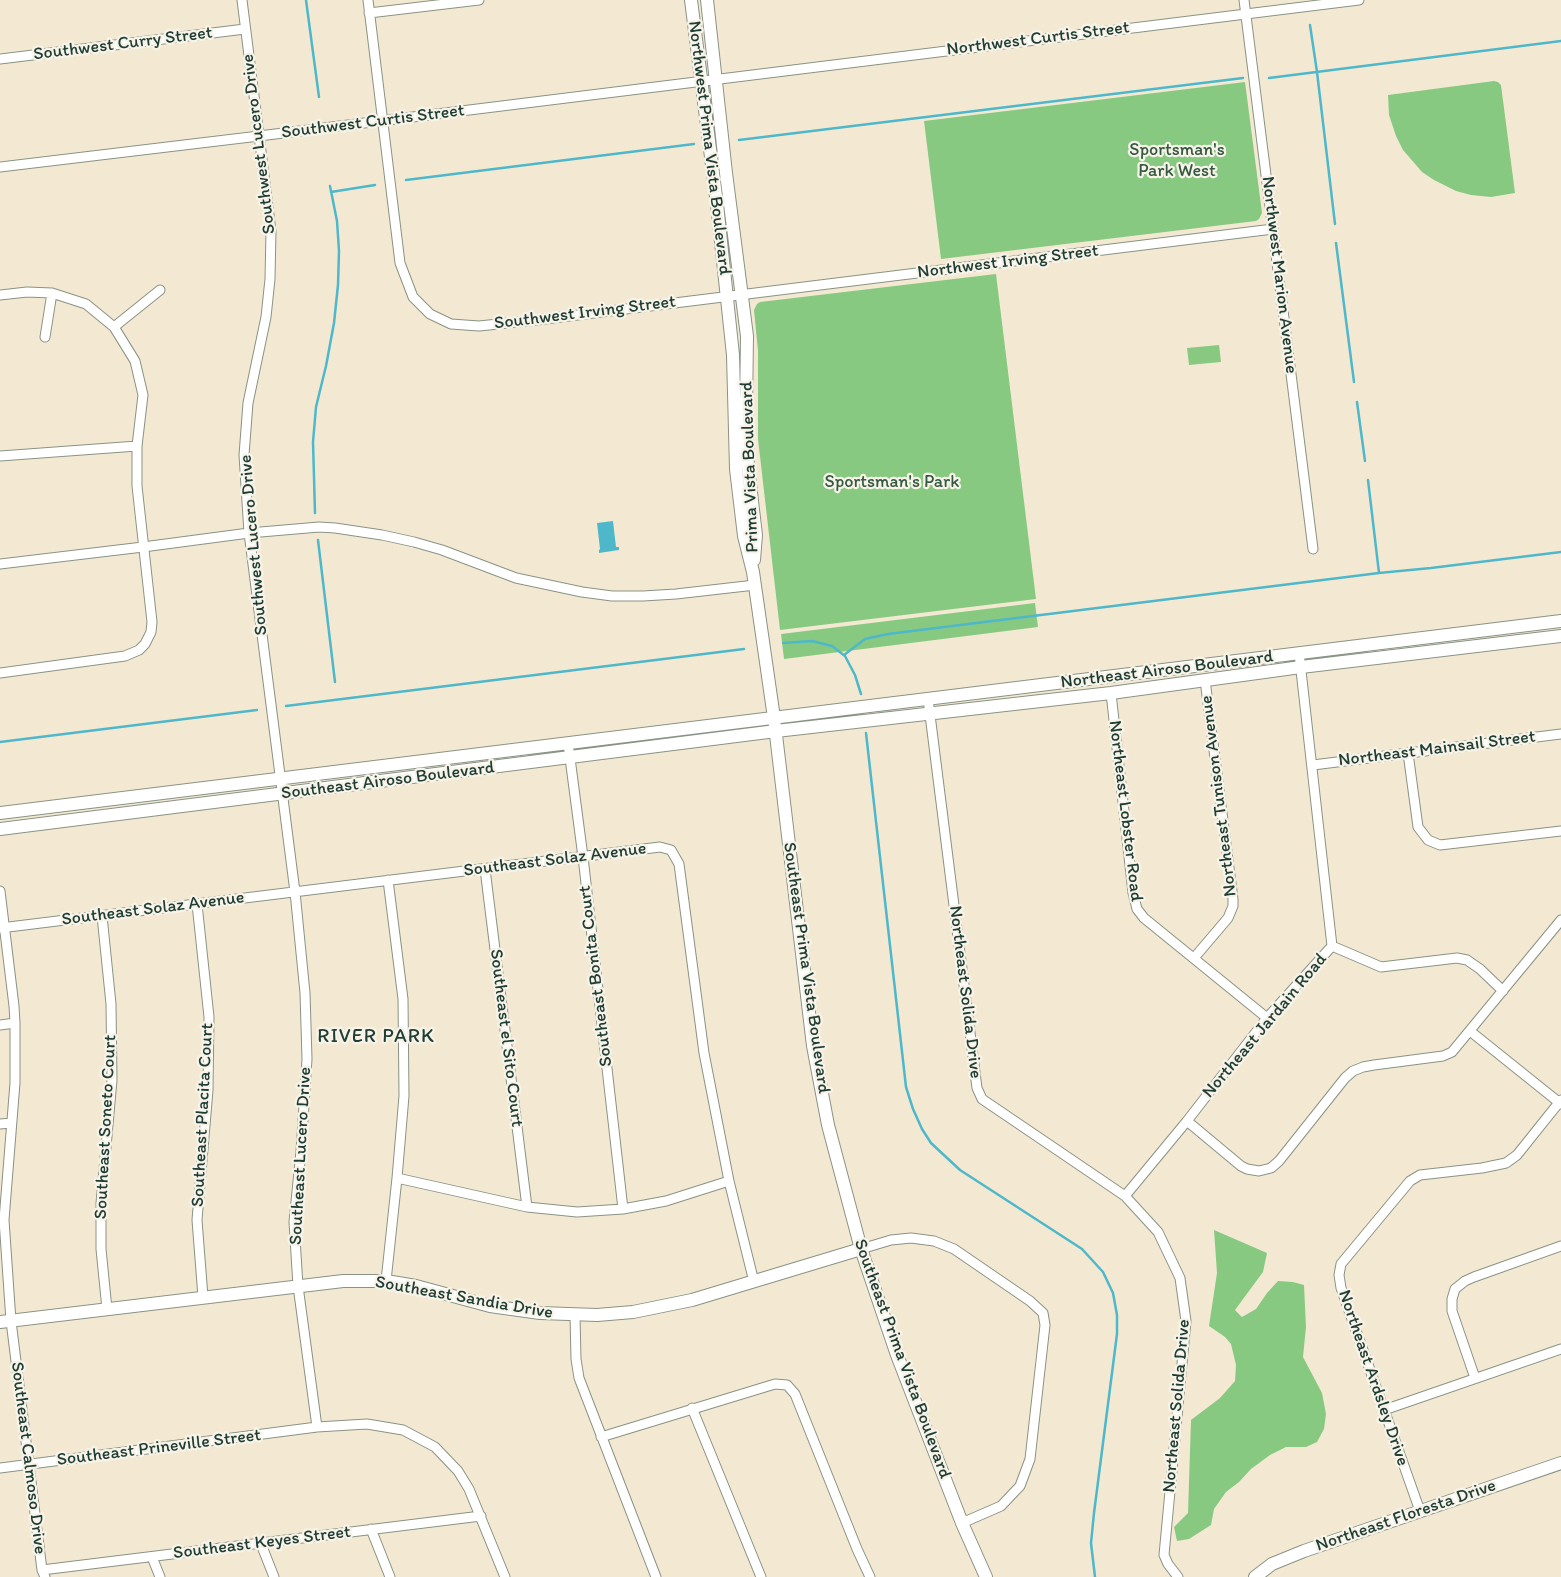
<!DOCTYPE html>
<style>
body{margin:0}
canvas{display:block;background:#f3e9d3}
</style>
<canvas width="1561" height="1577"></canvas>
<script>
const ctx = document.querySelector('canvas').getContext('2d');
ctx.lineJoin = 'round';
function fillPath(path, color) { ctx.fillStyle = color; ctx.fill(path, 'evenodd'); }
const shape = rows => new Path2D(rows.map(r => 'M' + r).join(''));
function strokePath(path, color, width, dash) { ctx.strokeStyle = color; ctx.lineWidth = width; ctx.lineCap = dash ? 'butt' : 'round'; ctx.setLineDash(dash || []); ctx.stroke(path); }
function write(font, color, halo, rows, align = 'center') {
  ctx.font = font + ' Itim,sans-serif'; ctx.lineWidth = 4.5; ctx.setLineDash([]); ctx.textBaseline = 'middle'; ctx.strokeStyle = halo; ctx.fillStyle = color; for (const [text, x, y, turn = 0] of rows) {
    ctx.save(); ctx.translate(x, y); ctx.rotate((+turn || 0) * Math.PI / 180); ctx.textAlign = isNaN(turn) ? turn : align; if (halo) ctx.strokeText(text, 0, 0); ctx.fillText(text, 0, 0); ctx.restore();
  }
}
fillPath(shape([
 [1494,81,1498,82,1501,85,1515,193,1491,197,1471,195,1456,191,1434,180,1422,172,1403,150,1396,136,1389,115,1388,95],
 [1245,82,1262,213,1259,219,1256,221,941,259,924,121],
 [996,274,1036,599,780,630,758,439,758,351,754,310,757,304,760,302],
 [1219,345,1221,362,1189,365,1187,348],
 [1035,603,1038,627,784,659,781,634],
 [1214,1230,1267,1253,1263,1272,1235,1310,1242,1317,1256,1309,1267,1293,1278,1281,1293,1282,1304,1285,1306,1327,1303,1357,1322,1393,1326,1414,1324,1429,1317,1442,1306,1447,1286,1447,1270,1455,1251,1469,1239,1482,1226,1492,1214,1509,1211,1525,1189,1539,1177,1541,1174,1527,1188,1513,1191,1420,1220,1398,1235,1381,1236,1365,1231,1344,1225,1337,1209,1326,1217,1273]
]), '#88c981');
fillPath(shape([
 [613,521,616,547,619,547,619,550,599,553,599,550,600,549,597,523]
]), '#4eb8ca');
strokePath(shape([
 [306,0,319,97],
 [1310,25,1317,72,1335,224],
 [1269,78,1561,41],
 [739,140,1243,78],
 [406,180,694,144],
 [331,192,375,185],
 [1336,243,1354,382],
 [1357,402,1365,461],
 [1368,480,1379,573],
 [315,513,313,442,316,407,326,366,334,323,338,285,339,251,337,221,330,186],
 [318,540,335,682],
 [783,643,812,641,832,646,845,656,855,675,861,694],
 [844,655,865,639,888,634,1379,573,1431,568,1561,552],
 [286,706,744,649],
 [866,733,906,1087,913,1109,922,1129,931,1143,960,1170,1082,1249,1103,1272,1113,1293,1117,1315,1117,1334,1094,1513,1091,1543,1095,1577],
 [0,742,257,710]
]), '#4eb8ca', 2.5);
const street = shape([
 [242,0,271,231,270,279,266,317,248,403,244,455,249,533,295,892,305,993,307,1059,301,1151,294,1222,298,1286,317,1427],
 [368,0,400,263,413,297,430,314,451,324,479,326,537,320,1273,229],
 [1244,0,1313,549],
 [369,13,479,0],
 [0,59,245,29],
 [0,167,259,136,1359,0],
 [0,295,27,292,52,293,86,304,114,327,135,361,143,395,137,446,137,486,152,622,151,632,145,644,139,650,125,656,0,673],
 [114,327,160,290],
 [45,337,52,293],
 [0,456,137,446],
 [0,564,143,547,249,533,319,527,335,528,382,535,414,542,442,550,516,578,582,592,612,596,643,596,676,594,755,585],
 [1111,693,1133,893,1137,909,1144,918,1267,1018],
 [928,699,977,1088,982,1099,1125,1196,1158,1232,1180,1278,1186,1321,1164,1555,1168,1564,1178,1577],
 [568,743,583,857,623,1209],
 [1408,753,1418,827,1428,840,1440,845,1561,831],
 [1313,765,1561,734],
 [485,869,527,1207],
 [0,891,14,1006,15,1023,15,1083,4,1220,11,1321,42,1570,45,1577],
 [197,904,209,1017,208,1090,197,1220,203,1297],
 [102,916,111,1004,112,1080,101,1203,101,1249,107,1309],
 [0,928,660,847,671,850,679,864,704,1053,729,1181,754,1282],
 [1332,946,1381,967,1457,958,1467,960,1480,969,1503,991],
 [1194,958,1228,918,1233,906,1233,899,1205,680],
 [0,1025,15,1023],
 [1470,1031,1561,1104],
 [1187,1121,1241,1166,1247,1169,1259,1171,1271,1168,1279,1161,1345,1078,1353,1071,1363,1067,1374,1065,1443,1056,1452,1052,1561,920],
 [0,1124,11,1123],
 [397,1178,527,1207,577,1212,623,1209,666,1201,729,1181],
 [1125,1196,1187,1121,1267,1018,1332,946,1299,653],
 [861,1249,891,1240,911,1238,934,1241,954,1249,1030,1301,1043,1313,1045,1325,1030,1459,1020,1486,1001,1506,962,1523],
 [386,1281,397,1178,404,1096,403,999,388,880],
 [575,1315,576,1359,579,1378,656,1577],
 [1475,1378,1452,1311,1452,1299,1455,1289,1465,1281,1474,1277,1561,1246],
 [692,1408,761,1577],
 [1384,1410,1561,1349],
 [601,1437,775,1384,787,1385,795,1394,857,1549,870,1577],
 [0,1468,317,1427,367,1424,403,1430,435,1447,458,1471,469,1489,505,1577],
 [1420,1511,1341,1288,1339,1275,1341,1264,1410,1181,1420,1175,1482,1168,1506,1163,1517,1155,1561,1100],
 [371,1529,390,1577],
 [261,1544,274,1577],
 [152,1557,160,1577],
 [42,1570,481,1516]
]);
const secondary = shape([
 [691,0,717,204,733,355,736,469,744,536,753,572,774,718,813,1046,828,1125,861,1249,897,1355,962,1523,986,1577],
 [707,0,726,173,747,336,746,410,748,467,756,535,754,560],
 [0,813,1561,621],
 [0,829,776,731,1111,693,1301,667,1561,636],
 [0,1322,343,1281,386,1281,416,1286,490,1306,540,1313,597,1315,633,1312,692,1300,861,1249],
 [1255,1577,1272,1564,1304,1551,1561,1463]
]);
strokePath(street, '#899384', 11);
strokePath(secondary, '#899384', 14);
strokePath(street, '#fff', 9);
strokePath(secondary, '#fff', 12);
write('18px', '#1f3d34', '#f7f3e8', [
 ["Northwest Curtis Street",1038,39,-7],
 ["Southwest Curry Street",123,44,-7],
 ["Southwest Curtis Street",373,122,-7],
 ["Southwest Lucero Drive",259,144,-97],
 ["Northwest Prima Vista Boulevard",709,148,83],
 ["Northwest Irving Street",1008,262,-7],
 ["Northwest Marion Avenue",1279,275,83],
 ["Southwest Irving Street",585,313,-7],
 ["Prima Vista Boulevard",750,467,-92],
 ["Southwest Lucero Drive",254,545,-95],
 ["Northeast Airoso Boulevard",1167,670,-7],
 ["Northeast Mainsail Street",1437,749,-7],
 ["Southeast Airoso Boulevard",388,781,-7],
 ["Northeast Tunison Avenue",1219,796,-97],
 ["Northeast Lobster Road",1125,811,83],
 ["Southeast Solaz Avenue",555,860,-7],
 ["Southeast Solaz Avenue",153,909,-7],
 ["Southeast Prima Vista Boulevard",806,968,82],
 ["Southeast Bonita Court",596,976,-97],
 ["Northeast Solida Drive",965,992,83],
 ["Northeast Jardain Road",1265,1026,-50],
 ["Southeast el Sito Court",506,1038,83],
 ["Southeast Placita Court",203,1115,-87],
 ["Southeast Soneto Court",106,1127,-87],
 ["Southeast Lucero Drive",301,1156,-87],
 ["Southeast Sandia Drive",464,1298,10],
 ["Southeast Prima Vista Boulevard",902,1359,70],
 ["Northeast Ardsley Drive",1373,1378,71],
 ["Northeast Solida Drive",1177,1406,-85],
 ["Southeast Prineville Street",159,1448,-7],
 ["Southeast Calmoso Drive",28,1458,83],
 ["Northeast Floresta Drive",1406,1516,-19],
 ["Southeast Keyes Street",262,1543,-7]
]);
write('18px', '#345943', '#f7f3e8', [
 ["Sportsman's",1177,150],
 ["Park West",1177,171],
 ["Sportsman's Park",892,482]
]);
ctx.letterSpacing = '1px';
write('20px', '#1f3d34', '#f7f3e8', [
 ["RIVER PARK",376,1037]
]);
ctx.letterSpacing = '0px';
</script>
